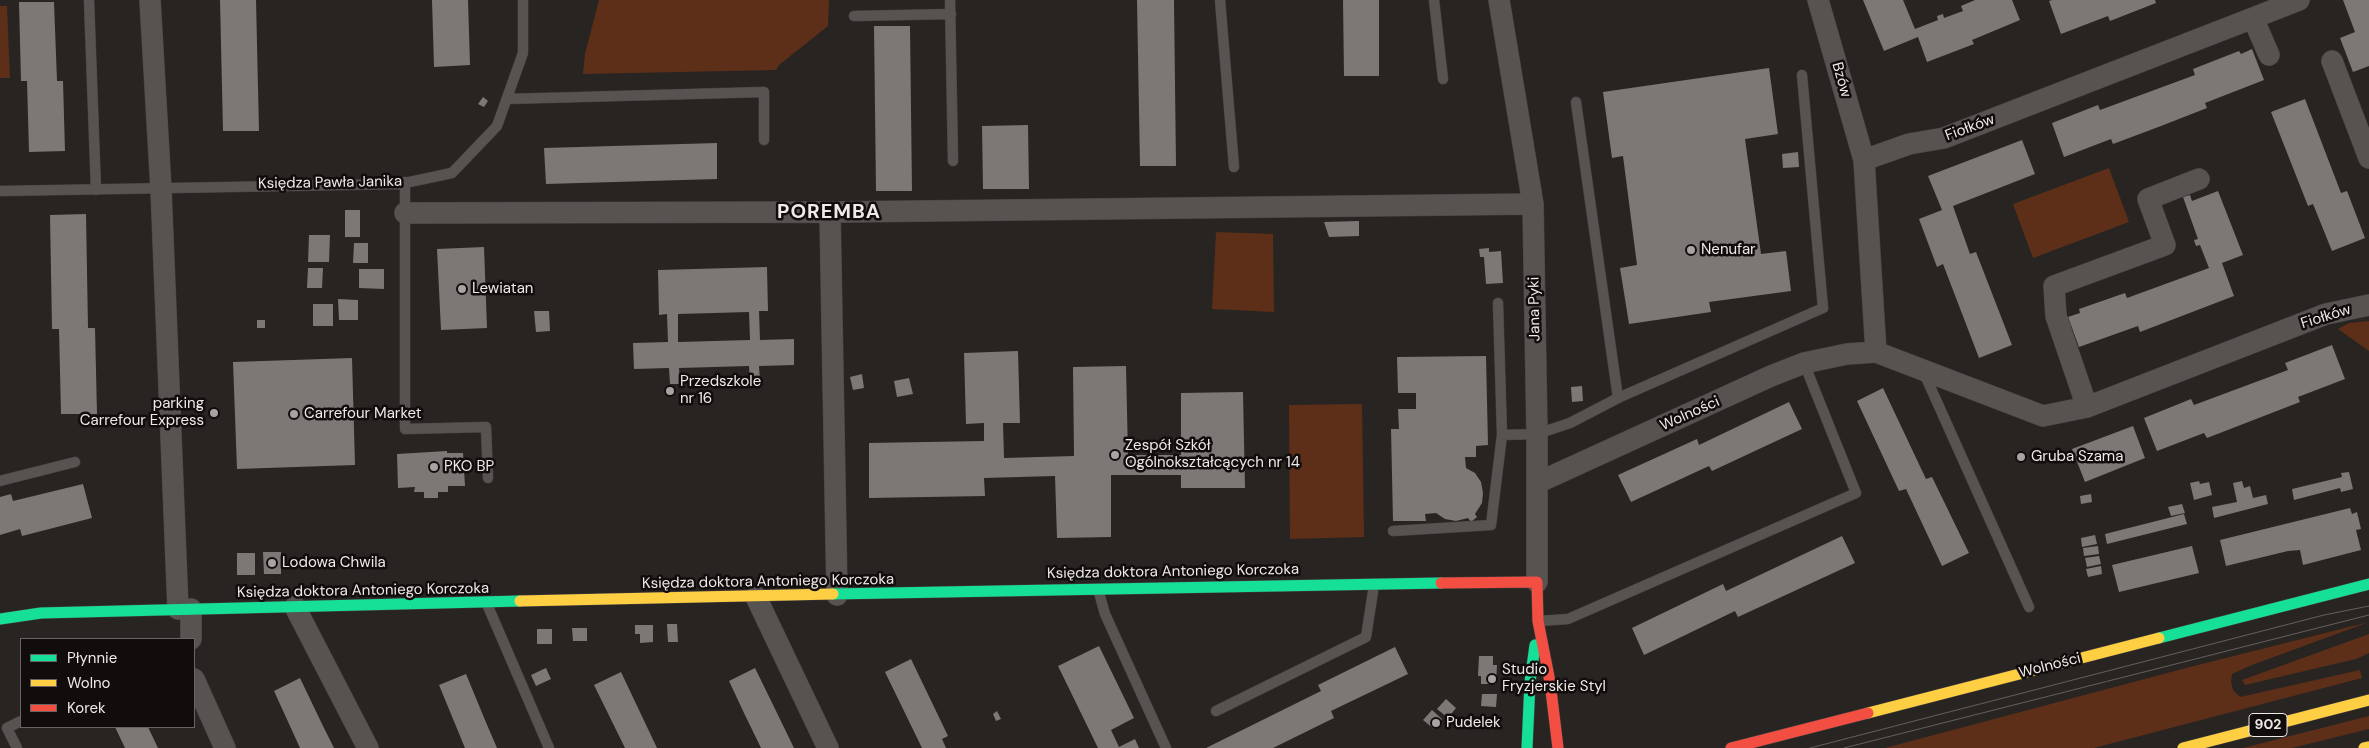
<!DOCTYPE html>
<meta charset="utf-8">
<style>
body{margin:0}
#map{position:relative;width:2369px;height:748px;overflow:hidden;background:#282422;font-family:"DM Sans",sans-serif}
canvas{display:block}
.legend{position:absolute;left:20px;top:638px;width:175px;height:90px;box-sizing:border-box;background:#110d0c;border:1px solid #6a6564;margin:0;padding:6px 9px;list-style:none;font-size:15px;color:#efe9e7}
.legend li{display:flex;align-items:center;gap:10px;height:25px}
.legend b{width:25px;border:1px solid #6a6564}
</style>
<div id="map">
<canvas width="2369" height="748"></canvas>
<ul class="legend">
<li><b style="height:6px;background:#16e098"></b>Płynnie</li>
<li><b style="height:6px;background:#ffcf43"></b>Wolno</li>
<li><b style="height:6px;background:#f24e42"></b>Korek</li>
</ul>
</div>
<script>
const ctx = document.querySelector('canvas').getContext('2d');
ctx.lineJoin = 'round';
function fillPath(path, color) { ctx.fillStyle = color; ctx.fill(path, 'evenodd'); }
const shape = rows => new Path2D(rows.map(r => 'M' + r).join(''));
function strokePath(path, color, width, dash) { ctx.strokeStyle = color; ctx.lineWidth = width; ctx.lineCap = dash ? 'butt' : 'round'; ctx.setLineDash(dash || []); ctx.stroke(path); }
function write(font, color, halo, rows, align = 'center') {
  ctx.font = font + ' "DM Sans",sans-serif'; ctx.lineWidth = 5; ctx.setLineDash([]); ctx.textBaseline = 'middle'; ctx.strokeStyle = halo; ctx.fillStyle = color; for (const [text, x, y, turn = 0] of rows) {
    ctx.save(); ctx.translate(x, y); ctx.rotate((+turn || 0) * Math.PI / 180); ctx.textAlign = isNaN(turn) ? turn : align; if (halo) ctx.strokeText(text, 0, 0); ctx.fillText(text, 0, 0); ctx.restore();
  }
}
fillPath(shape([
 [599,0,829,0,828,26,779,65,776,70,583,74,585,54],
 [0,6,7,6,10,78,0,78],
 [2109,168,2129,222,2033,258,2013,204],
 [1216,232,1273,234,1274,312,1212,309],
 [2369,321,2369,351,2338,329,2349,323],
 [1362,404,1364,537,1290,539,1289,405],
 [2369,622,2252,665,2232,674,2231,682,2233,690,2240,697,2360,670,2362,678,2094,748,1885,748,2186,668],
 [2369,634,2369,653,2356,659,2245,685,2242,680],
 [2369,716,2369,729,2292,748,2243,748]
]), '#5d2f19');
fillPath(shape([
 [220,0,256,0,259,131,223,131],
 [432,0,468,0,470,65,434,67],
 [1137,0,1174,0,1176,166,1140,166],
 [1343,0,1379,0,1379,76,1344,76],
 [1863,0,1903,0,1915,29,1938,20,1937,16,1943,14,1944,18,1963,11,1961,6,1975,0,2012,0,2020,20,1972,40,1974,44,1927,62,1918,37,1884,51],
 [2052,0,2155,0,2156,3,2110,21,2108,16,2061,34,2049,1],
 [2343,0,2369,0,2369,66,2353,72,2340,38,2355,32],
 [19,2,54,2,57,81,63,81,65,151,29,152,27,81,21,81],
 [874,26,910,26,912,191,876,191],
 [2252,49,2264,80,2205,103,2207,108,2161,126,2113,144,2111,139,2064,157,2052,123,2098,105,2100,110,2195,75,2193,69,2239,51,2241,54],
 [1769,68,1778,134,1745,139,1761,254,1786,251,1791,291,1709,302,1711,312,1629,324,1620,268,1637,265,1623,156,1612,158,1603,92],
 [483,97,488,101,484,107,478,104],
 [2305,99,2341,193,2347,191,2365,238,2332,251,2313,204,2308,206,2271,112],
 [1028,125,1029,189,983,189,982,126],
 [2022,140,2035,174,1953,206,1970,254,1976,252,2012,345,1979,358,1943,264,1937,267,1919,219,1942,210,1928,176],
 [717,143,717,179,546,184,544,148],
 [1798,152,1799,167,1783,168,1782,154],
 [2218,191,2243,255,2222,263,2234,296,2140,332,2138,326,2079,347,2068,317,2080,313,2079,309,2125,293,2127,298,2209,268,2200,245,2196,246,2194,240,2198,239,2183,197,2190,195,2192,201],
 [345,210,360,210,360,237,345,237],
 [86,214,88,328,95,328,97,414,61,414,59,329,52,329,50,215],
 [1359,221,1359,236,1329,237,1324,222],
 [309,235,330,235,329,262,308,262],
 [354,243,368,243,368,263,353,263],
 [484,247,487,328,441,330,437,249],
 [1489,248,1489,252,1501,251,1503,283,1486,284,1484,257,1480,257,1479,249],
 [767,267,768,311,759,311,760,340,794,339,794,365,759,366,760,381,750,382,749,366,679,368,680,384,670,384,669,368,634,369,633,343,668,342,667,314,659,315,658,270],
 [749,312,750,340,678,342,678,314],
 [308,268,323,268,322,288,307,288],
 [359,269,384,269,384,289,359,288],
 [338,299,358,300,358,320,339,320],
 [313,304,333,304,333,326,313,326],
 [534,311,549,311,550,331,536,332],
 [257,320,265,320,265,328,257,328],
 [2332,345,2345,379,2298,397,2300,402,2207,438,2204,433,2157,451,2144,418,2191,399,2194,405,2288,370,2285,363],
 [1018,351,1020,423,1003,423,1004,458,1074,456,1073,367,1126,366,1128,455,1181,455,1181,393,1243,392,1245,488,1181,488,1181,475,1111,475,1111,537,1057,538,1055,476,984,478,985,496,869,498,869,443,984,441,984,423,966,424,964,353],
 [1486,356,1488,445,1476,446,1476,457,1465,457,1466,468,1475,473,1481,482,1483,493,1482,503,1475,514,1477,517,1471,522,1468,518,1456,521,1445,519,1436,513,1425,514,1426,521,1393,521,1391,429,1399,429,1398,409,1416,409,1416,393,1398,393,1397,357],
 [352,358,355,465,237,469,233,362],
 [862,374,864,388,853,390,850,377],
 [909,378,913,394,897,397,894,381],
 [1582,386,1583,401,1572,402,1571,387],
 [1883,388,1926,479,1932,477,1969,553,1942,566,1906,489,1899,491,1857,401],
 [1789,402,1802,429,1712,471,1709,466,1631,502,1618,475,1697,439,1699,445],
 [2133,426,2145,458,2085,482,2072,449],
 [447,451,447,453,463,453,465,486,448,486,448,492,438,492,438,498,424,498,424,492,414,492,415,487,398,488,397,454],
 [2349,472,2353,489,2341,492,2340,488,2294,500,2292,489,2342,477,2341,473],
 [2199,481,2200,484,2209,482,2212,495,2194,500,2190,483],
 [2242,481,2244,488,2250,486,2253,498,2266,495,2268,504,2214,518,2212,507,2237,502,2233,483],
 [83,484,92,518,22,536,20,529,0,535,0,497,11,494,13,501],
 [2091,494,2092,502,2081,504,2080,496],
 [2182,504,2185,513,2171,516,2168,507],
 [2350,508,2352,514,2357,512,2361,529,2356,530,2361,550,2303,565,2300,550,2288,551,2226,566,2220,540],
 [2184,514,2187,524,2107,544,2105,534],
 [2095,535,2097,544,2082,547,2081,538],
 [1842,536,1855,563,1738,617,1735,611,1644,655,1632,628,1723,584,1726,591],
 [2098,546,2099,554,2084,556,2083,548],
 [2192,546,2199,573,2119,592,2112,565],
 [263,552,281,552,281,574,264,574],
 [237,553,255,553,255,575,237,575],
 [2099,556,2101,564,2087,567,2085,558],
 [2101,566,2102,574,2088,577,2086,569],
 [667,624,677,624,678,642,668,642],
 [635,625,653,625,653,642,640,643,640,634,635,634],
 [572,628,587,628,587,641,573,641],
 [537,629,552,629,552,644,537,644],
 [1099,646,1134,718,1111,730,1119,747,1135,739,1139,748,1098,748,1058,666],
 [1395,647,1408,674,1331,711,1334,718,1273,748,1206,748,1321,691,1318,685],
 [1479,656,1493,656,1493,665,1497,665,1496,684,1481,684,1481,676,1478,676],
 [911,659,948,736,942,739,946,748,922,748,885,672],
 [546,668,551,679,536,686,531,675],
 [755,668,777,713,794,748,761,748,744,713,729,681],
 [621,672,657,748,625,748,594,685],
 [466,674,485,720,497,748,465,748,439,685],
 [300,678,322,724,334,748,300,748,274,691],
 [1482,694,1497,694,1496,707,1481,706],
 [1446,699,1456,708,1448,718,1437,709],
 [1432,710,1442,719,1434,729,1423,720],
 [997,711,1001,719,996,721,993,714],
 [115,727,148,727,158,748,125,748]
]), '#7c7876');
const lane = shape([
 [89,0,96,190],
 [950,0,953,161],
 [1220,0,1234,167],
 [1434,0,1443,79],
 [854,16,951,14],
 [507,99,764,92,764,140],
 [405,182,405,429,486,427,488,478],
 [0,191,400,184,452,173,497,126,523,53,523,0],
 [1498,303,1502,435,1537,434,1570,423,1618,398,1576,102],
 [1924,373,2029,607],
 [1618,398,1823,308,1802,75],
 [0,481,75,462],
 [1393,531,1491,525,1502,435],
 [1098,589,1105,614,1166,748],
 [487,604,549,748],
 [1539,621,1568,619,1856,493,1804,363],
 [1216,711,1366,637,1374,585],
 [17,748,7,728,21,721]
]);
const street = shape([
 [150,0,161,189,178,609],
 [1499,0,1533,204,1537,434,1537,582],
 [1818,0,1864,160],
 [2253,18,2299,0],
 [2332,61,2369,158],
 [830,212,837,595],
 [405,213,837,212,1533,204],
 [1876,352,1864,160,1909,144,1944,138,2253,18,2269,55],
 [2087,407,2056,316,2054,286,2165,245,2148,199,2199,179],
 [1537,483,1771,376,1804,363,1847,354,1876,352,2043,416,2087,407,2326,314,2369,305],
 [756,597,828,748],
 [295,607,368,748],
 [191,609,191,639],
 [194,679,225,748]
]);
const fast = shape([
 [833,594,1441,583],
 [0,619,41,613,520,601],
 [2159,638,2369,584],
 [1527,748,1530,682,1535,645]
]);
const slow = shape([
 [520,601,833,594],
 [1868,713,2159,638],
 [2183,748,2369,700],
 [2364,748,2369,747]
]);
const jam = shape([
 [1441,583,1537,582,1538,621,1550,682,1558,748],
 [1731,748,1868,713]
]);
strokePath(lane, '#454140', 11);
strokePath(street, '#454140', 22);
strokePath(fast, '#454140', 12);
strokePath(slow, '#454140', 12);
strokePath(jam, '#454140', 12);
strokePath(lane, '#565351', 10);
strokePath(street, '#565351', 21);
strokePath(fast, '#16e098', 11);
strokePath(slow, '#ffcf43', 11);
strokePath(jam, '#f24e42', 11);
strokePath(shape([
 [1810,748,2324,615,2369,606],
 [1844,748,2369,615]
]), '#63605e', 1);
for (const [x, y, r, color] of [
 [1691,250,5,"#a9a4a2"],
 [462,289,5,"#a9a4a2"],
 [670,391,5,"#a9a4a2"],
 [214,413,5,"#a9a4a2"],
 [294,414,5,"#a9a4a2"],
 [1115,455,5,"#a9a4a2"],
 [2021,457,5,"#a9a4a2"],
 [434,467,5,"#a9a4a2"],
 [272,563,5,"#a9a4a2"],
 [1492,679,5,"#a9a4a2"],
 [1436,723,5,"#a9a4a2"]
]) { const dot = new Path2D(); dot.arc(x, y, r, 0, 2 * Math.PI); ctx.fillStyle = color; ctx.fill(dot); strokePath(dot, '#110d0c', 2); }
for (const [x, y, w] of [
 [2268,725,38]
]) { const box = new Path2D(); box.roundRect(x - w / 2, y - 11.5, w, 23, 4); ctx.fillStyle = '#110d0c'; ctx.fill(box); strokePath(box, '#efe9e7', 1); }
write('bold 14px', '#efe9e7', null, [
 ["902",2268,725]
]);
write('15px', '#efe9e7', '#110d0c', [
 ["Bzów",1841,80,74],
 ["Fiołków",1970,128,-20],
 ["Księdza Pawła Janika",330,183,-1],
 ["Jana Pyki",1535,309,-91],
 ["Fiołków",2326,317,-17],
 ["Wolności",1690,414,-24],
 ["Księdza doktora Antoniego Korczoka",1173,572,-1],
 ["Księdza doktora Antoniego Korczoka",768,582,-1],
 ["Księdza doktora Antoniego Korczoka",363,591,-1],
 ["Wolności",2050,666,-14]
]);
write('15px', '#efe9e7', '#110d0c', [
 ["Nenufar",1701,250],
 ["Lewiatan",472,289],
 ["Przedszkole",680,382],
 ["nr 16",680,399],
 ["parking",204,404,"right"],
 ["Carrefour Express",204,421,"right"],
 ["Carrefour Market",304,414],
 ["Zespół Szkół",1125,446],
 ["Ogólnokształcących nr 14",1125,463],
 ["Gruba Szama",2031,457],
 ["PKO BP",444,467],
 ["Lodowa Chwila",282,563],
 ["Studio",1502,670],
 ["Fryzjerskie Styl",1502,687],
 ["Pudelek",1446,723]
], 'left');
ctx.letterSpacing = '1px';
write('bold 20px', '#efe9e7', '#110d0c', [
 ["POREMBA",829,213]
]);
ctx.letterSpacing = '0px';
</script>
